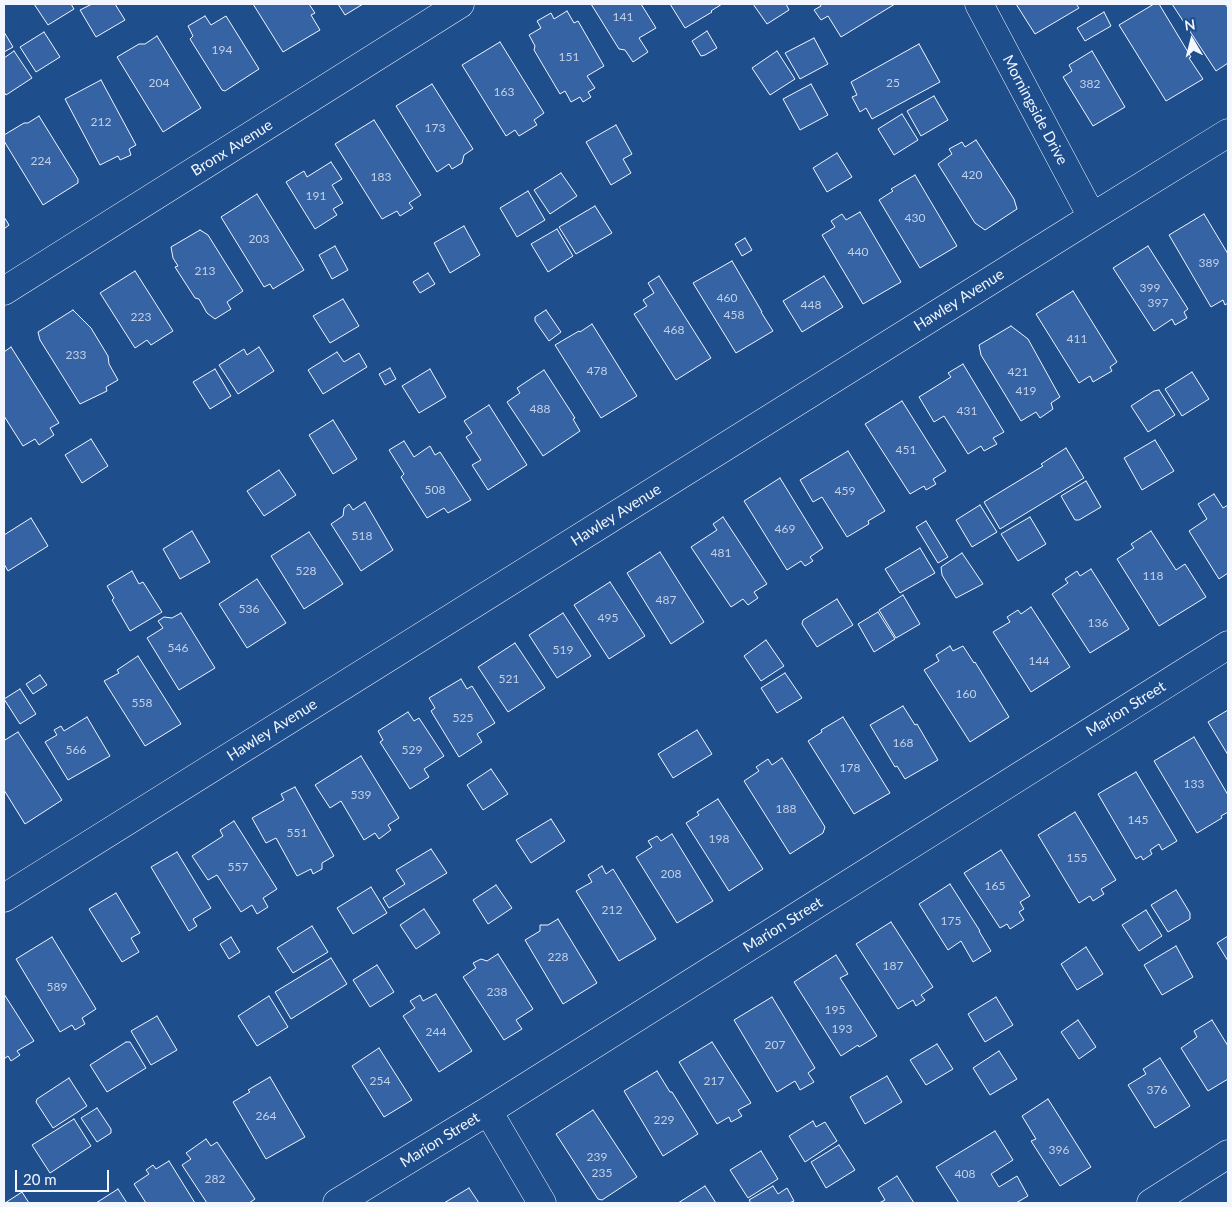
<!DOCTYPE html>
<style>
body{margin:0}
#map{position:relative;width:1232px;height:1207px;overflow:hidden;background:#1f4e8c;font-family:Lato,sans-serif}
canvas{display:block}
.frame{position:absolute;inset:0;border:5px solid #f2f6ff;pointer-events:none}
.north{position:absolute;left:1167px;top:15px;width:50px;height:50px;-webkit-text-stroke:4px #1f4e8c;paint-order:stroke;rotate:352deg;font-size:14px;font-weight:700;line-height:20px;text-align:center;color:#f2f6ff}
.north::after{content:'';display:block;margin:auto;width:18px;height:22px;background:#f2f6ff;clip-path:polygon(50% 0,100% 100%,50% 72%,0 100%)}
.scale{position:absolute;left:15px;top:1170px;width:94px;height:22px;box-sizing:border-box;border:2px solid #f2f6ff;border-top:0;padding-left:6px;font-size:15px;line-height:18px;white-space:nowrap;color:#f2f6ff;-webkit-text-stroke:4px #1f4e8c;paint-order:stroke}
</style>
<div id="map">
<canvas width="1232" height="1207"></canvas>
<div class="frame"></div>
<div class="north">N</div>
<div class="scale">20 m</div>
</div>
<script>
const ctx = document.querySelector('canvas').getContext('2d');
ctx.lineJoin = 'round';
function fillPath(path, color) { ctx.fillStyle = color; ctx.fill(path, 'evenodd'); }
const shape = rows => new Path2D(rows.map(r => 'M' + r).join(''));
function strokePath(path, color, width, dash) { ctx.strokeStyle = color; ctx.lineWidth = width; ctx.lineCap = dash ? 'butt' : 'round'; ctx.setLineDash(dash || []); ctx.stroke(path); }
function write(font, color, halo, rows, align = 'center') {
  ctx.font = font + ' Lato,sans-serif'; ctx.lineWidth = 4; ctx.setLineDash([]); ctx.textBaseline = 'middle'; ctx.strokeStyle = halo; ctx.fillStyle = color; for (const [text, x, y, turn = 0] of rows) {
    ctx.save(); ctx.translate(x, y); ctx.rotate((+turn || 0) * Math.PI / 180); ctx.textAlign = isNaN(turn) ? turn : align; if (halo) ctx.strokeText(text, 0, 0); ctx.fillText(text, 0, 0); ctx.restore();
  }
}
const building = shape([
 [34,4,71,4,74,9,48,25,34,4],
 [92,4,115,4,125,20,96,37,80,10,92,4],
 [253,4,309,4,315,13,311,15,320,30,283,52,253,4],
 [338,4,363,4,345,15,338,4],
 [591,4,641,4,656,28,639,38,648,52,633,62,625,50,619,49,591,4],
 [670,4,722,4,711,11,712,12,685,28,670,4],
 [753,4,786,4,789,10,767,24,753,4],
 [820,4,895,4,841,37,828,16,821,20,814,10,821,6,820,4],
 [1016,4,1076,4,1079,8,1035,34,1016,4],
 [1154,4,1159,4,1191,57,1189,58,1203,79,1166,101,1119,25,1154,4],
 [1172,4,1225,4,1228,8,1228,63,1216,71,1172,4],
 [567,11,574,23,578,21,604,66,587,76,595,88,588,92,591,97,583,102,580,97,571,102,565,91,560,94,534,50,535,46,529,35,541,28,537,21,551,13,554,19,567,11],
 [1104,12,1111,26,1085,41,1077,28,1104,12],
 [205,16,211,25,226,16,259,69,225,91,222,90,190,39,193,36,188,26,205,16],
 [707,31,717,48,705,55,701,56,692,41,707,31],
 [4,32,13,47,4,52,4,32],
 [44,32,60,57,36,72,20,47,44,32],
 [157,36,201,108,163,132,117,57,139,44,145,44,157,36],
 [814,38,828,64,800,79,785,53,814,38],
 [500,42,544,113,534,120,537,125,519,136,515,130,506,136,462,65,500,42],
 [919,44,940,82,872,119,866,108,860,112,852,97,857,95,851,82,919,44],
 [14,51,32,78,6,95,4,92,4,58,14,51],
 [777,51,795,79,770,95,752,68,777,51],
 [1092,51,1125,107,1093,126,1063,77,1072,71,1069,65,1092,51],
 [101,80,136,145,129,149,131,155,120,160,118,156,100,165,65,99,101,80],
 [432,84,473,149,464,155,462,163,452,169,449,164,437,172,396,106,432,84],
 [811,84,828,115,800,130,783,99,811,84],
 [934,96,948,120,921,136,907,111,934,96],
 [902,114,918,140,894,155,878,129,902,114],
 [39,116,78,179,78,183,43,205,4,141,4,135,24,123,28,123,39,116],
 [374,120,421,195,409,203,413,208,400,216,397,211,382,219,335,144,374,120],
 [616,125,632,154,623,159,631,173,611,185,586,142,616,125],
 [976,140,1014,199,1017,209,985,230,975,223,938,164,952,154,949,149,962,142,965,147,976,140],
 [837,153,852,177,827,192,813,168,837,153],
 [331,162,342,179,332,185,343,203,333,209,337,215,315,229,286,182,304,171,307,177,331,162],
 [561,173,577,196,550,214,534,190,561,173],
 [915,175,957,246,920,268,879,200,893,191,891,189,915,175],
 [528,191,545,220,517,237,500,208,528,191],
 [257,194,304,270,273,289,270,284,264,287,221,217,257,194],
 [595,206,612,233,576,254,559,227,595,206],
 [860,212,901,282,863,304,822,235,835,227,831,221,842,214,846,220,860,212],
 [1204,214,1228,254,1228,303,1225,305,1223,300,1211,307,1169,235,1204,214],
 [4,217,9,225,4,229,4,217],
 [464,226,480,255,450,273,434,243,464,226],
 [557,229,573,256,548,272,531,244,557,229],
 [200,230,208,235,243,291,227,302,231,309,215,319,207,313,199,299,195,298,175,267,178,266,173,258,171,247,200,230],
 [745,238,752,250,742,256,735,244,745,238],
 [335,246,348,270,332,279,319,255,335,246],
 [1148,246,1188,309,1184,312,1187,318,1175,325,1172,319,1154,331,1113,268,1148,246],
 [732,261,762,312,761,312,773,331,736,353,693,283,732,261],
 [135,271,173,331,151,345,147,340,135,348,100,293,135,271],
 [428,273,435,284,420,293,413,282,428,273],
 [659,276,711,358,676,380,634,314,647,306,643,300,654,293,648,283,659,276],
 [824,276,843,307,802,332,783,301,824,276],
 [1073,291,1117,362,1110,367,1112,371,1093,382,1090,376,1079,383,1036,314,1073,291],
 [343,299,359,326,330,343,313,316,343,299],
 [73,310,91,328,108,356,109,364,118,380,106,387,107,391,80,404,40,340,38,332,73,310],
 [546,310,561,332,549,341,535,321,535,317,546,310],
 [592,324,637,396,601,418,555,345,579,331,580,332,592,324],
 [1011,326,1028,339,1060,397,1051,403,1053,409,1040,418,1036,412,1021,421,981,355,979,345,1011,326],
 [11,347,59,423,50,428,54,435,39,445,35,439,23,446,4,416,4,352,11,347],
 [259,347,274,371,238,394,219,365,244,349,247,355,259,347],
 [337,352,344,362,359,353,367,367,323,394,308,370,337,352],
 [963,364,1004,432,993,438,997,444,984,451,981,446,968,454,944,416,934,422,919,397,951,377,948,373,963,364],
 [390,368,396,379,385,385,379,374,390,368],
 [215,369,231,396,210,409,193,382,215,369],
 [430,369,446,397,419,413,402,386,430,369],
 [544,370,575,418,573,419,580,431,543,456,507,402,520,393,517,388,544,370],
 [1192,372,1209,399,1182,416,1165,389,1192,372],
 [1159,390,1175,415,1148,432,1131,406,1154,391,1159,390],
 [902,401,946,471,933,479,936,484,926,490,924,486,910,494,865,424,902,401],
 [489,405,527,465,488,490,472,465,481,460,466,437,472,433,464,421,489,405],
 [333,420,357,459,333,474,309,435,333,420],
 [91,439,108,466,82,483,65,455,91,439],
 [1155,440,1174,471,1142,490,1124,458,1155,440],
 [404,441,414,457,430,446,435,455,440,452,471,500,448,513,444,508,427,518,401,477,404,474,389,450,404,441],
 [1066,448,1084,478,1000,529,984,502,1043,466,1041,464,1066,448],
 [848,451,885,511,868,521,869,524,847,537,822,497,813,502,800,480,848,451],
 [279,470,296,495,264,516,247,491,279,470],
 [780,478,823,548,810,557,813,561,805,566,801,561,787,570,744,501,780,478],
 [1086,481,1101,507,1079,520,1075,520,1061,496,1086,481],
 [1214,494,1223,508,1228,505,1228,573,1219,579,1189,531,1207,519,1198,504,1214,494],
 [365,502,393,550,361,571,331,524,343,516,344,508,349,504,353,510,365,502],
 [980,505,997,532,972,547,956,520,980,505],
 [723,517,767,584,754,592,758,598,748,605,743,599,731,607,691,547,717,530,713,524,723,517],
 [1030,517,1046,544,1018,561,1001,534,1030,517],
 [31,518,48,546,8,571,4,564,4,535,31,518],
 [926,521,948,557,938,563,916,527,926,521],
 [192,531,210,562,180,579,163,549,192,531],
 [1151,531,1176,570,1185,564,1206,597,1159,626,1117,559,1134,548,1131,544,1151,531],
 [309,532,343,584,304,609,271,556,309,532],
 [920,548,935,573,900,593,885,569,920,548],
 [660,552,704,622,671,644,627,573,660,552],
 [962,553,983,584,956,598,942,575,941,567,962,553],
 [1091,569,1129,629,1090,653,1052,594,1068,583,1065,579,1077,571,1080,576,1091,569],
 [132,571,139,584,143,582,162,612,130,631,112,600,114,598,107,586,132,571],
 [257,579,286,623,247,648,219,604,257,579],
 [610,582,645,636,609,659,574,605,610,582],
 [903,595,920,624,896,638,879,610,903,595],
 [837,599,853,625,817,647,802,624,803,620,837,599],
 [1031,607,1070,667,1031,692,993,632,1010,622,1007,617,1018,610,1021,614,1031,607],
 [878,612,895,639,874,652,858,624,878,612],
 [181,613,215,668,179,690,147,638,163,628,158,621,164,617,172,618,181,613],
 [563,613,591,656,557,678,529,635,563,613],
 [766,640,784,666,761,681,744,656,766,640],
 [515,643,545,688,508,712,478,667,515,643],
 [950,646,953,651,963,646,974,663,975,662,1009,717,970,742,924,670,939,661,936,655,950,646],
 [138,656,181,724,145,746,104,681,119,673,117,670,138,656],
 [785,673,802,698,777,713,761,688,785,673],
 [40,675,47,685,33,694,26,684,40,675],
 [461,679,467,689,472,686,495,723,477,734,482,742,459,757,431,711,435,708,429,698,461,679],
 [20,689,36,714,20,724,4,699,20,689],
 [903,706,915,725,917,724,938,760,905,779,897,766,895,767,870,725,903,706],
 [1228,710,1228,755,1208,722,1228,710],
 [408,712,414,721,419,718,444,756,424,769,429,777,410,789,380,742,383,740,378,731,408,712],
 [87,717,110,756,68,780,45,742,57,735,54,730,61,726,64,731,87,717],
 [843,717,890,793,854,814,808,741,822,732,821,730,843,717],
 [697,730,712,754,673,778,658,754,697,730],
 [18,732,62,800,25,824,4,790,4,737,5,740,18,732],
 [1194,737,1228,795,1228,812,1221,816,1222,818,1197,833,1154,761,1194,737],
 [361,756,399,818,388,825,391,830,379,839,375,833,364,840,341,801,330,808,315,785,361,756],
 [782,758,825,827,823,833,790,854,744,781,759,771,756,767,768,759,772,765,782,758],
 [491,769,508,794,483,810,467,785,491,769],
 [1136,772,1177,841,1162,850,1159,844,1150,850,1152,854,1143,860,1141,856,1136,859,1098,794,1136,772],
 [295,787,334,856,322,863,322,869,313,874,311,869,297,876,276,838,266,843,252,818,284,800,281,794,295,787],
 [718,799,763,869,729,891,686,823,699,815,697,812,718,799],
 [1075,812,1116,880,1101,889,1104,894,1093,901,1090,896,1079,903,1038,835,1075,812],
 [551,819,565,841,531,863,516,840,551,819],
 [234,821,277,889,263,898,268,907,257,914,252,905,241,912,217,875,208,880,192,856,223,836,220,830,234,821],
 [672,834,713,901,677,923,636,857,652,847,648,841,657,836,661,841,672,834],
 [431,849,447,873,389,908,383,898,405,884,396,870,431,849],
 [1001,850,1030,896,1020,902,1024,909,1019,912,1024,920,1010,929,1007,924,1000,928,964,873,1001,850],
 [177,852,211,908,193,919,197,926,189,931,151,867,177,852],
 [602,866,606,874,613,869,656,939,619,961,576,891,592,882,588,875,602,866],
 [950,884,980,931,979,931,991,951,973,962,961,941,948,950,919,904,950,884],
 [496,885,512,908,488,924,473,900,496,885],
 [371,887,387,913,353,934,337,908,371,887],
 [1176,890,1190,913,1190,919,1168,932,1151,905,1176,890],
 [116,893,140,933,131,938,139,952,122,962,89,909,116,893],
 [424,909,440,933,416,949,400,925,424,909],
 [1146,910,1162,936,1139,951,1122,925,1146,910],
 [558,919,597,983,563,1004,525,940,540,931,540,925,548,925,558,919],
 [891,922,933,987,921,995,925,1000,916,1006,913,1000,898,1009,856,944,891,922],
 [312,926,328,952,293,973,277,948,312,926],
 [1228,936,1228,961,1217,943,1228,936],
 [52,937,96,1009,82,1018,85,1024,75,1030,72,1025,60,1032,16,959,52,937],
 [231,937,240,952,229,959,220,944,231,937],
 [1176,946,1193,977,1162,995,1144,965,1176,946],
 [1086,947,1103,974,1077,990,1061,964,1086,947],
 [498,954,533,1009,516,1020,522,1029,504,1040,463,977,476,968,473,963,481,959,487,961,498,954],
 [836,955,848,974,840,978,877,1036,859,1047,858,1045,841,1056,794,982,836,955],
 [331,958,347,984,291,1019,275,992,331,958],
 [377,965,394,992,370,1007,353,980,377,965],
 [4,994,34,1041,17,1051,20,1055,11,1061,8,1056,4,1059,4,994],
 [436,994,472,1051,439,1072,403,1016,415,1008,410,1001,420,995,423,1001,436,994],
 [269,996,288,1027,257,1046,238,1016,269,996],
 [772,997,815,1068,808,1073,814,1082,800,1090,795,1081,777,1092,734,1020,772,997],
 [996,997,1013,1025,985,1042,968,1014,996,997],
 [157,1016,177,1050,151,1065,131,1031,157,1016],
 [1078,1020,1096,1047,1079,1059,1061,1032,1078,1020],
 [1212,1020,1228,1046,1228,1079,1208,1091,1181,1048,1197,1037,1194,1031,1212,1020],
 [126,1042,130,1042,146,1068,107,1092,90,1065,126,1042],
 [712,1042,751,1103,738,1110,742,1116,731,1122,729,1117,717,1124,679,1062,712,1042],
 [937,1044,953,1069,926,1085,910,1060,937,1044],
 [379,1048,412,1100,384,1117,352,1066,379,1048],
 [999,1051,1017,1079,990,1095,973,1068,999,1051],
 [1160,1058,1190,1106,1155,1128,1128,1085,1146,1074,1143,1069,1160,1058],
 [657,1071,670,1092,672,1092,698,1134,663,1156,624,1091,657,1071],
 [887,1076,902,1102,865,1124,850,1097,887,1076],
 [270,1077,305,1137,266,1159,233,1102,250,1092,248,1090,270,1077],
 [69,1078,87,1106,53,1128,36,1102,37,1099,69,1078],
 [1048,1099,1091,1167,1060,1186,1031,1141,1036,1139,1022,1116,1048,1099],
 [97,1108,111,1129,111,1133,97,1142,81,1118,97,1108],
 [593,1110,637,1177,602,1200,598,1199,556,1134,593,1110],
 [74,1119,91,1146,50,1173,32,1145,74,1119],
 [813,1121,816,1127,825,1122,837,1141,805,1162,789,1136,813,1121],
 [995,1131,1013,1160,991,1174,999,1187,1017,1176,1028,1196,1016,1203,959,1203,936,1167,995,1131],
 [206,1139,211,1146,217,1142,255,1199,249,1203,207,1203,182,1165,191,1159,186,1153,206,1139],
 [839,1145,855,1170,826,1188,811,1162,839,1145],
 [761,1151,778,1179,748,1198,730,1170,761,1151],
 [169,1161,195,1203,146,1203,134,1184,149,1174,146,1170,153,1165,156,1169,169,1161],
 [897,1176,914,1203,879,1203,885,1200,878,1188,897,1176],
 [705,1186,716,1203,678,1203,705,1186],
 [773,1186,778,1194,787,1188,794,1201,789,1203,751,1203,749,1200,773,1186],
 [469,1188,479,1203,444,1203,469,1188],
 [118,1189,127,1203,96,1203,118,1189],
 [22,1192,29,1203,5,1203,22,1192]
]);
fillPath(building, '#3563a3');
strokePath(building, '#f2f6ff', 1);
const minor = shape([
 [979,4,1092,217],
 [4,291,460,4],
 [4,898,1092,217,1228,133],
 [488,1111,542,1203],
 [337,1203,488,1111,1228,645],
 [1151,1203,1228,1154]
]);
strokePath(minor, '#f2f6ff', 29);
strokePath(minor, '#1f4e8c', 28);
write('12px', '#c3d1e8', null, [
 ["141",623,17],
 ["194",222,50],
 ["151",569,57],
 ["204",159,83],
 ["25",893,83],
 ["382",1090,84],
 ["163",504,92],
 ["212",101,122],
 ["173",435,128],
 ["224",41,161],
 ["420",972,175],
 ["183",381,177],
 ["191",316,196],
 ["430",915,218],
 ["203",259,239],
 ["440",858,252],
 ["389",1209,263],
 ["213",205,271],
 ["399",1150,288],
 ["460",727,298],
 ["397",1158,303],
 ["448",811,305],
 ["458",734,315],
 ["223",141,317],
 ["468",674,330],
 ["411",1077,339],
 ["233",76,355],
 ["478",597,371],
 ["421",1018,372],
 ["419",1026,391],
 ["488",540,409],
 ["431",967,411],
 ["451",906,450],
 ["508",435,490],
 ["459",845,491],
 ["469",785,529],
 ["518",362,536],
 ["481",721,553],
 ["528",306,571],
 ["118",1153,576],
 ["487",666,600],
 ["536",249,609],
 ["495",608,618],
 ["136",1098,623],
 ["546",178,648],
 ["519",563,650],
 ["144",1039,661],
 ["521",509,679],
 ["160",966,694],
 ["558",142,703],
 ["525",463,718],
 ["168",903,743],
 ["566",76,750],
 ["529",412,750],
 ["178",850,768],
 ["133",1194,784],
 ["539",361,795],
 ["188",786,809],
 ["145",1138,820],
 ["551",297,833],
 ["198",719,839],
 ["155",1077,858],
 ["557",238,867],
 ["208",671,874],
 ["165",995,886],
 ["212",612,910],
 ["175",951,921],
 ["228",558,957],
 ["187",893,966],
 ["589",57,987],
 ["238",497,992],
 ["195",835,1010],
 ["193",842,1029],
 ["244",436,1032],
 ["207",775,1045],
 ["254",380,1081],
 ["217",714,1081],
 ["376",1157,1090],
 ["264",266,1116],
 ["229",664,1120],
 ["396",1059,1150],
 ["239",597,1157],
 ["235",602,1173],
 ["408",965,1174],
 ["282",215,1179]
]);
write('15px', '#f2f6ff', '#1f4e8c', [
 ["Morningside Drive",1035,110,62],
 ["Bronx Avenue",232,148,-32],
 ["Hawley Avenue",959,300,-32],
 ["Hawley Avenue",616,515,-32],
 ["Marion Street",1126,709,-32],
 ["Hawley Avenue",272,730,-32],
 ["Marion Street",783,925,-32],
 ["Marion Street",440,1140,-32]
]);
</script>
